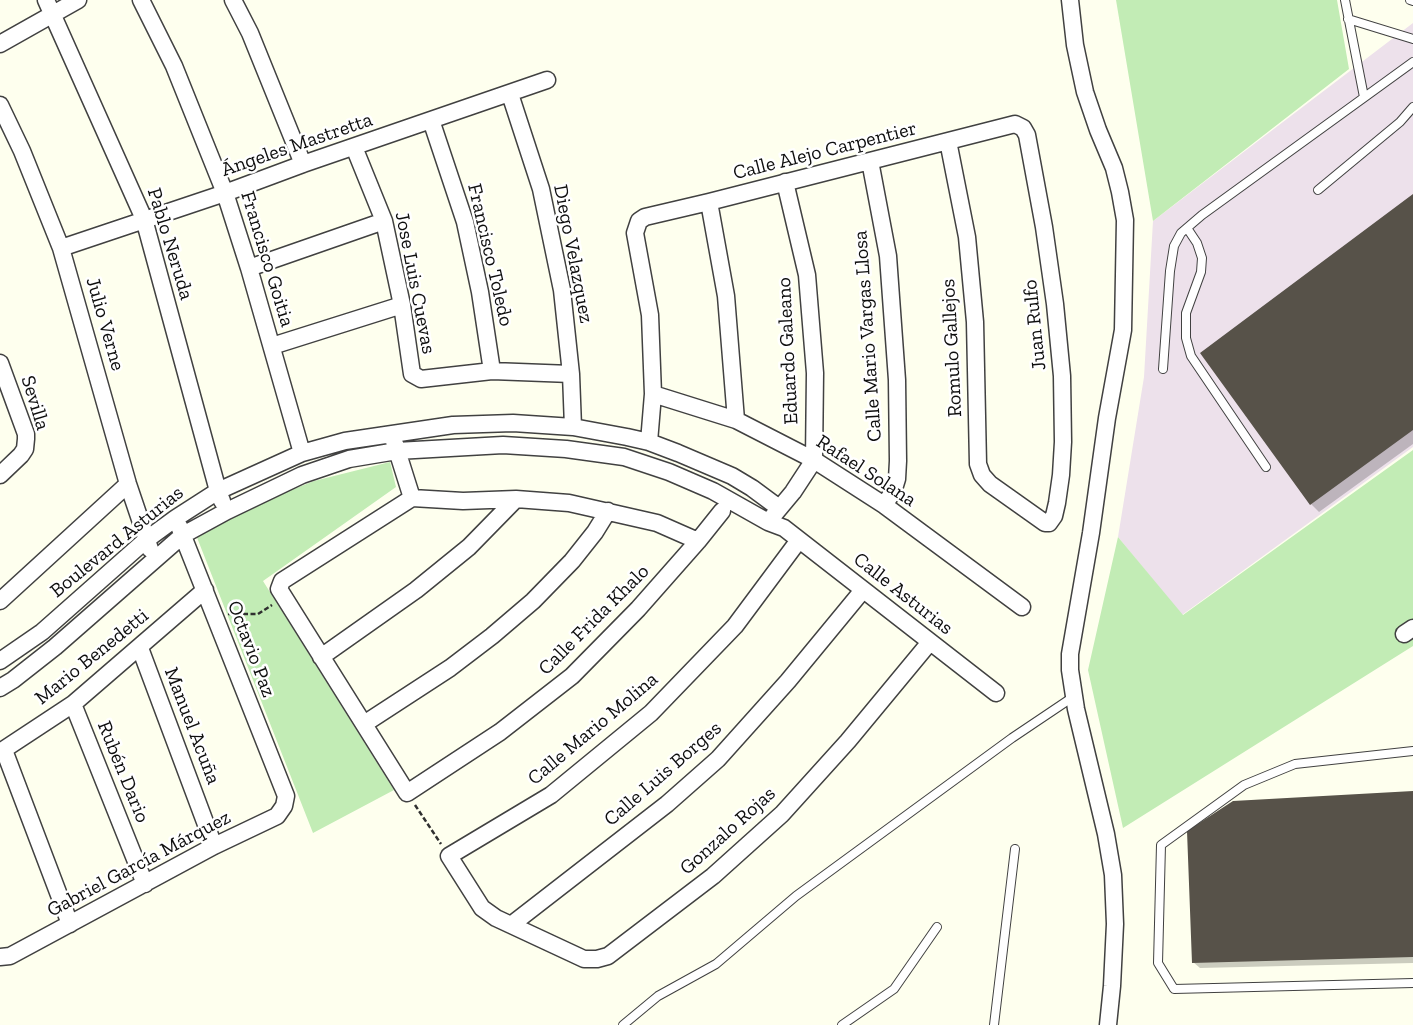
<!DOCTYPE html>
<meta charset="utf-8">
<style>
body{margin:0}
canvas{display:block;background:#feffee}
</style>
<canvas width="1413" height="1025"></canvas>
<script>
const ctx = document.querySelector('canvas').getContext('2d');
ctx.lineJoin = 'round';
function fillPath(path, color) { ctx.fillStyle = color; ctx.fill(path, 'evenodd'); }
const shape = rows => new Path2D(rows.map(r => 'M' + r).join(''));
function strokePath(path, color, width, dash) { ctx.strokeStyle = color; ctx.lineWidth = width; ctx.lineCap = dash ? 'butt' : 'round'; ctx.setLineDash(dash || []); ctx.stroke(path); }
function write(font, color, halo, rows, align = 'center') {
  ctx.font = font + ' "Zilla Slab",serif'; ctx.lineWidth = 5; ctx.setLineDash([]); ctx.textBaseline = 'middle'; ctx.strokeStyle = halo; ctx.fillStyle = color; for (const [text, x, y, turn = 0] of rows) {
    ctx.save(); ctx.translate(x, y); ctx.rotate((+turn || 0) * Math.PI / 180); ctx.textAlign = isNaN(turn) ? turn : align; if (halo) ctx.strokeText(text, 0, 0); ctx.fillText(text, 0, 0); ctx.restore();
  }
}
fillPath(shape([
 [1413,23,1413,447,1182,615,1118,537,1144,377,1153,221]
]), '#ede1eb');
fillPath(shape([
 [1116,0,1337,0,1349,69,1153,221],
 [1413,450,1413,646,1123,828,1088,670,1118,537,1183,615],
 [390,462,396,487,263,581,394,790,313,833,196,535,246,508,314,481]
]), '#c2ecb5');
fillPath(shape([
 [1413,196,1413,444,1319,512,1311,504],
 [1413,793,1413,963,1200,968,1193,962]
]), '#0003');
fillPath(shape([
 [1413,194,1413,430,1310,505,1200,353],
 [1413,791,1413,957,1192,963,1187,831,1233,801]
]), '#575249');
const service = shape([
 [1345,0,1364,97],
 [1410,0,1413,1],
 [1348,19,1413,39],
 [1318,190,1400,122,1413,107],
 [1187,228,1197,243,1202,258,1201,272,1186,313,1186,338,1191,356,1266,467],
 [1163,369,1170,271,1174,246,1181,233,1202,215,1413,62],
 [1413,751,1295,764,1244,785,1161,845,1158,963,1174,989,1413,983],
 [623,1025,658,996,716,964,796,896,1012,738,1073,697],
 [842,1025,894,989,937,927],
 [994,1025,1015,849]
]);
const minor = shape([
 [46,0,144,219,218,491,222,501],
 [141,0,174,66,225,193,249,268,302,453],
 [233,0,250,33,303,164],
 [1070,0,1075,45,1085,92,1098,130,1114,168,1120,192,1125,220,1123,330,1107,418,1091,533,1070,654,1070,670,1076,709,1106,834,1113,875,1115,924,1112,986,1108,1025],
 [0,44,78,0],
 [510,94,541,189,562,290,571,374,573,427],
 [0,105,22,151,61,248,128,484,150,549],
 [431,120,465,222,480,292,492,371],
 [354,147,384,221,402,305,412,374,421,379,492,371,571,374],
 [870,161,888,256,897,380,898,461,897,479,893,492,884,505],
 [709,202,726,296,736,420],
 [61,248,225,193,303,164,547,80],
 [249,268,384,221],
 [272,346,402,305],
 [0,363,26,434,26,439,25,449,21,455,0,475],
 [653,394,736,420,814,460,884,505,1022,607],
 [394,441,412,498],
 [649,442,653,394,650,315,635,233,639,221,645,217,709,202,1015,124,1023,128,1027,135,1044,227,1055,304,1062,376,1063,442,1061,475,1057,503,1054,516,1049,523,1045,523,990,484,982,475,978,464,975,322,967,237,948,141],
 [773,516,793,492,814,460,815,373,807,275,785,182],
 [799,540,735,626,651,713,551,795,449,856,482,908,496,918,584,959,597,959,608,956,713,876,782,814,848,741,930,642],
 [698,541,657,523,569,503,516,499,463,501,412,498,282,581,279,589,407,793,500,732,572,676,638,609,698,541,722,511],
 [0,601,128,484],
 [1404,634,1413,628],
 [140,648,214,846],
 [321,657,416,590,469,547,516,499],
 [0,661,42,632,146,540,176,518,218,491,302,453,345,441,453,425,513,423,573,427,627,437,649,442,678,453,732,476,752,488,779,508],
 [0,688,13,680,55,647,183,535,227,511,302,475,349,459,397,451,503,445,566,449,624,457,669,472,713,491,768,522,784,528,996,693],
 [73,704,145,884],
 [364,724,450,668,492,636,533,601,572,561,595,532,608,511],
 [4,750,70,924],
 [0,752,73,704,205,590],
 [511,925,667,804,718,759,788,681,863,590],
 [0,957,10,956,214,846,277,816,284,806,286,796,179,526]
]);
strokePath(service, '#414141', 10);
strokePath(minor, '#414141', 19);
strokePath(shape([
 [228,614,258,614,272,605],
 [415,805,441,844]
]), '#303030', 2.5, [5, 2.5]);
strokePath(service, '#fff', 8);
strokePath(minor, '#fff', 16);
write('20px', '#0e0e0e', '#fff', [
 ["Ángeles Mastretta",297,145,-19],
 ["Calle Alejo Carpentier",825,151,-14],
 ["Pablo Neruda",170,244,73],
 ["Diego Velazquez",573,254,79],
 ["Francisco Toledo",490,255,77],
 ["Francisco Goitia",267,259,73],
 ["Jose Luis Cuevas",415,283,79],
 ["Julio Verne",105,324,74],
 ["Juan Rulfo",1035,325,-96],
 ["Calle Mario Vargas Llosa",868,336,-94],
 ["Romulo Gallejos",952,348,-93],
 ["Eduardo Galeano",788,351,-93],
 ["Sevilla",35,403,73],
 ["Rafael Solana",866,471,33],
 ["Boulevard Asturias",117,542,-39],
 ["Calle Asturias",903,594,38],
 ["Calle Frida Khalo",594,620,-45],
 ["Octavio Paz",251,649,69],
 ["Mario Benedetti",92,657,-39],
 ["Manuel Acuña",192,726,69],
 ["Calle Mario Molina",593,729,-40],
 ["Rubén Dario",123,772,68],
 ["Calle Luis Borges",663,774,-41],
 ["Gonzalo Rojas",728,831,-42],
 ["Gabriel García Márquez",139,864,-28]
]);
</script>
